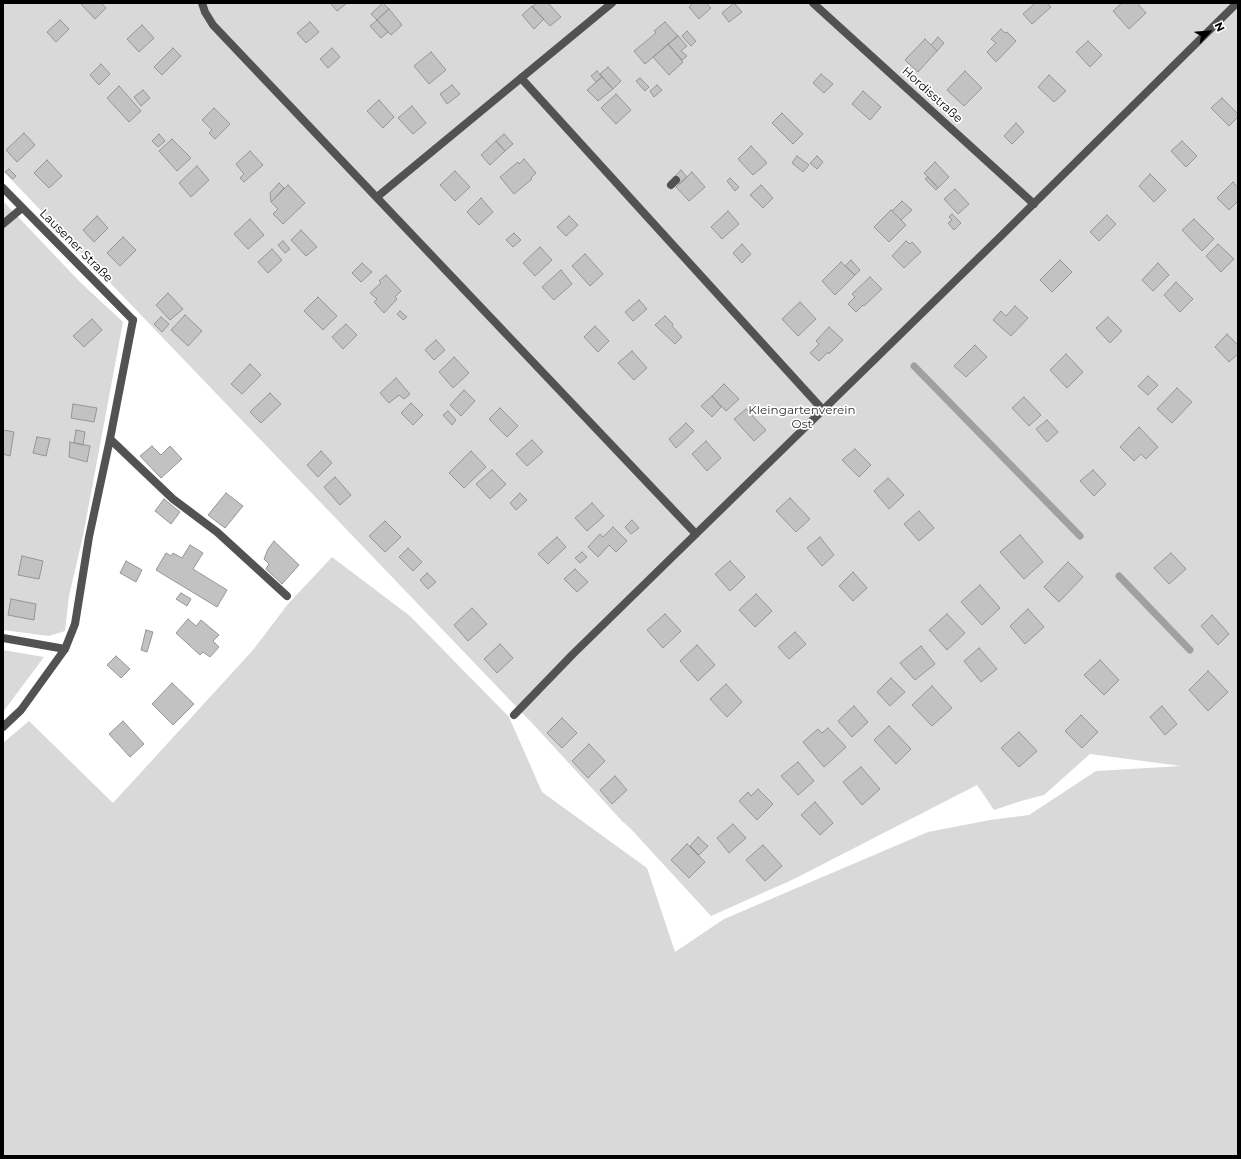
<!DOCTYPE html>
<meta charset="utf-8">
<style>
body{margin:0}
#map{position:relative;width:1241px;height:1159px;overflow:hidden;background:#fff;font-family:Montserrat,sans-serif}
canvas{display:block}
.frame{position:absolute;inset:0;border:4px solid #000;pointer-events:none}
.north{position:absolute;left:1189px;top:12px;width:40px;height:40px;-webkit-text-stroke:3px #fff;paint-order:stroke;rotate:64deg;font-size:11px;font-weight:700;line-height:16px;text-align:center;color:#000}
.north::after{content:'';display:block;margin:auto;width:14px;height:18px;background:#000;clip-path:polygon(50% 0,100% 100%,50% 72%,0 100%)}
</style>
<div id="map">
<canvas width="1241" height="1159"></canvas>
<div class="frame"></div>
<div class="north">N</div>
</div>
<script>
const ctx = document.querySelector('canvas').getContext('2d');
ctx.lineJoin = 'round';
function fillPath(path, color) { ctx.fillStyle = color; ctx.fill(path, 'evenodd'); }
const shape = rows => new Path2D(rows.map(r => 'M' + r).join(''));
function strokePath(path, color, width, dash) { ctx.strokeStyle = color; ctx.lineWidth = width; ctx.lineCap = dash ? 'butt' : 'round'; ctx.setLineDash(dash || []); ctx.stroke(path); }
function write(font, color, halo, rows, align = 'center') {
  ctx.font = font + ' Montserrat,sans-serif'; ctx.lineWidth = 3.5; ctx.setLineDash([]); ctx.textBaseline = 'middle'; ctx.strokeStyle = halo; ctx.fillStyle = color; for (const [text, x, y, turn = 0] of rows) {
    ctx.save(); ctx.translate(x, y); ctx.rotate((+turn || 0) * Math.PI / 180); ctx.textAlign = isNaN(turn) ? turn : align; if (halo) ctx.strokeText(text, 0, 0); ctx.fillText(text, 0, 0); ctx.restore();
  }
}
fillPath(shape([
 [3,3,1238,3,1238,1156,3,1156,3,743,29,721,113,803,253,650,288,604,332,557,410,616,509,717,542,792,647,868,675,952,724,919,928,832,990,820,1029,815,1096,771,1181,766,1090,754,1044,795,1021,801,994,810,977,785,794,879,711,916,630,828,622,821,531,722,3,171],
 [3,201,80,282,123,322,83,536,69,596,65,631,49,636,3,630],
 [3,650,44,657,3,712]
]), '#d9d9d9');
strokePath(shape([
 [914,366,1080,536],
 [1119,576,1190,650]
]), '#a0a0a0', 7);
const building = shape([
 [80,3,101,3,106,8,95,19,80,3],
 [330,3,347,3,337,11,330,3],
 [383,3,389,9,377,20,371,14,383,3],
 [537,3,548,3,561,17,550,26,532,7,537,3],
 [691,3,706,3,711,8,699,19,689,7,692,4,691,3],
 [734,3,742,12,729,22,722,13,734,3],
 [1035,3,1047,3,1051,7,1032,24,1023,14,1035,3],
 [1122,3,1137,3,1146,13,1129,29,1113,11,1122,3],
 [532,6,544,19,534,29,522,15,532,6],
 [389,9,402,25,391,35,377,20,389,9],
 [60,20,69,29,56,42,47,32,60,20],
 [377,20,388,32,381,38,370,26,377,20],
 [310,22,319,32,306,43,297,33,310,22],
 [665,22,678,36,645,64,634,51,656,33,654,31,665,22],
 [142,25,154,38,139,52,127,39,142,25],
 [1001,29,1005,33,1007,32,1016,41,996,62,987,52,996,43,991,39,1001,29],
 [687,31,696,41,691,46,682,36,687,31],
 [678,36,687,46,681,51,687,56,682,60,668,44,678,36],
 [938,37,944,43,937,51,931,45,938,37],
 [925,39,937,51,918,72,905,60,925,39],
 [1088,41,1102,55,1090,67,1076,52,1088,41],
 [668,44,683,62,669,75,653,57,668,44],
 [173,48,181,56,162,75,154,67,173,48],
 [332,48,340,57,328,68,320,59,332,48],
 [431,52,446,70,429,84,414,66,431,52],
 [101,64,110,74,99,85,90,75,101,64],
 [608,67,621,81,613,89,600,74,608,67],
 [597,71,602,77,596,82,591,76,597,71],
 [965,71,982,88,964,106,947,90,965,71],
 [821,74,833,84,824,93,813,83,821,74],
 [1049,75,1066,91,1054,102,1038,87,1049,75],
 [602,77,613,89,598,101,587,90,602,77],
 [640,78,649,87,645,91,636,81,640,78],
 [452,85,460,94,447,104,440,94,452,85],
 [657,85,662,90,654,97,650,91,657,85],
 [119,86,141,111,129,122,107,98,119,86],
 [143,90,150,98,141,106,134,97,143,90],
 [863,91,881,107,870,120,852,104,863,91],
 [616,94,631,110,616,124,601,108,616,94],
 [1222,98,1238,114,1238,117,1229,126,1211,108,1222,98],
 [379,100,394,117,383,128,367,111,379,100],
 [412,106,426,123,413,134,398,118,412,106],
 [214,108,230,124,215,139,209,133,212,130,202,120,214,108],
 [782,113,803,134,793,144,772,123,782,113],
 [1016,123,1024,132,1012,144,1004,136,1016,123],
 [24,133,35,145,17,162,6,150,24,133],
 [159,134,165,141,158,147,152,141,159,134],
 [504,134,513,144,505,151,496,141,504,134],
 [172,139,191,158,177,171,159,151,172,139],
 [496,141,505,151,490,165,481,155,496,141],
 [1182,141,1197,156,1186,167,1171,151,1182,141],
 [751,146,767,163,753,175,738,159,751,146],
 [250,151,263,165,244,182,240,178,244,174,236,164,250,151],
 [797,156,809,165,803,172,792,163,797,156],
 [817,156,823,162,817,169,810,163,817,156],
 [524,159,536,173,531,178,532,179,514,194,500,177,518,162,519,164,524,159],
 [47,160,62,176,49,188,34,173,47,160],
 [935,162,949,177,938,188,924,173,935,162],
 [197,166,209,180,191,197,179,183,197,166],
 [9,169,16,176,13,179,5,172,9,169],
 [681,170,687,177,679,184,674,177,681,170],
 [455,171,470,187,455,201,440,185,455,171],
 [692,172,705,187,689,201,676,187,692,172],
 [1150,174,1166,190,1154,202,1139,186,1150,174],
 [928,177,938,188,936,190,925,179,928,177],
 [730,178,739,187,735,191,727,181,730,178],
 [1233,182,1238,188,1238,201,1229,210,1217,198,1233,182],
 [279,183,284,188,271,202,270,193,279,183],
 [288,185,305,203,283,224,273,214,278,209,271,202,288,185],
 [761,185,773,198,763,208,750,195,761,185],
 [955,189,969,204,958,214,944,199,955,189],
 [481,198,493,212,479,225,467,212,481,198],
 [902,201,912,210,901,220,892,211,902,201],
 [891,210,906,225,889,242,874,227,891,210],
 [728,211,739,224,722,239,711,227,728,211],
 [952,214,961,223,954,230,948,223,952,220,949,217,952,214],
 [1107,215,1116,224,1099,241,1090,232,1107,215],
 [97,216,108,228,94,242,83,230,97,216],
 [569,216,578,225,566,236,557,227,569,216],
 [250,219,264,235,248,249,234,234,250,219],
 [1194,219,1214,239,1202,251,1182,230,1194,219],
 [301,230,317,247,306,256,291,240,301,230],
 [514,233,521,240,513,247,506,240,514,233],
 [123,237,136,250,120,266,107,253,123,237],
 [283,241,290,249,285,253,278,245,283,241],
 [906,241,910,244,912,242,921,252,904,268,892,256,906,241],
 [742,244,751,254,742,263,733,253,742,244],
 [1218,244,1234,259,1221,272,1206,256,1218,244],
 [540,247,552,260,535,276,523,263,540,247],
 [272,249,282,260,268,273,258,262,272,249],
 [585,254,603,274,590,286,572,266,585,254],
 [851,260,860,270,855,275,845,266,851,260],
 [1060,260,1072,272,1052,292,1040,280,1060,260],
 [841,262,855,275,835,295,822,281,841,262],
 [362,263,372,272,361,282,352,273,362,263],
 [1158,263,1169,275,1153,291,1142,280,1158,263],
 [561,270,572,284,554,300,542,287,561,270],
 [386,275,401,291,395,297,397,299,384,313,374,302,377,299,370,293,381,283,379,281,386,275],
 [870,277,882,289,864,306,863,305,856,312,848,304,855,297,852,294,870,277],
 [1176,282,1193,299,1180,312,1164,295,1176,282],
 [168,293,183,309,170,320,156,305,168,293],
 [318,297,337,316,323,330,304,311,318,297],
 [639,300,647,309,633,321,625,312,639,300],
 [800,302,816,319,798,336,782,319,800,302],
 [1015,306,1028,318,1011,336,993,320,1001,311,1006,316,1015,306],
 [400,311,407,317,403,320,397,314,400,311],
 [185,315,202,331,188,346,171,330,185,315],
 [665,316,673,324,672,326,682,337,675,344,655,325,665,316],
 [161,317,169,324,162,332,154,324,161,317],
 [1108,317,1122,331,1110,343,1096,328,1108,317],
 [92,319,102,330,84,347,73,336,92,319],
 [346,324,357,335,343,349,332,337,346,324],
 [595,326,609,341,598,352,584,337,595,326],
 [829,327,843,340,829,354,828,352,819,361,810,353,819,344,816,341,829,327],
 [1227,334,1238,345,1238,354,1229,362,1215,347,1227,334],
 [436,340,445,350,434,360,425,350,436,340],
 [975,345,987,357,966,377,954,366,975,345],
 [632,351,647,368,634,380,618,363,632,351],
 [1066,354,1083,372,1067,388,1050,370,1066,354],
 [454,357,469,373,453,388,439,372,454,357],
 [250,364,261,375,242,394,231,384,250,364],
 [1148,376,1158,385,1148,395,1138,386,1148,376],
 [396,378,410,394,404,399,399,395,389,403,380,393,396,378],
 [724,384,739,399,726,411,712,396,724,384],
 [1177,388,1192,402,1172,423,1157,409,1177,388],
 [464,390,475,401,461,416,450,405,464,390],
 [270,393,281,404,261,423,250,412,270,393],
 [712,396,721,407,712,417,701,406,712,396],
 [1024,397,1041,415,1029,426,1012,408,1024,397],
 [411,403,423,415,413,425,401,413,411,403],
 [73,404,97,408,94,422,71,418,73,404],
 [500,408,518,426,507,437,489,419,500,408],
 [746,409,766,430,754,441,734,419,746,409],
 [448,411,456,420,452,425,443,415,448,411],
 [1047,420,1058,432,1047,442,1036,429,1047,420],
 [686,423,694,431,676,448,669,439,686,423],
 [1139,427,1158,447,1146,459,1141,454,1134,461,1120,447,1139,427],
 [3,430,14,432,10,456,3,454,3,430],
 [76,430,85,432,83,445,74,443,76,430],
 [37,437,50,439,46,456,33,453,37,437],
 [532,440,543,452,527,466,516,454,532,440],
 [706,441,721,458,707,471,692,454,706,441],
 [70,442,90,446,87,462,69,457,70,442],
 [152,446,161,455,170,446,182,459,161,478,140,456,152,446],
 [855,449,871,465,859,477,842,460,855,449],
 [321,451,332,463,318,477,307,465,321,451],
 [471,451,486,467,464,488,449,473,471,451],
 [492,470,506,484,490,499,476,484,492,470],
 [1093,470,1106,484,1094,496,1080,481,1093,470],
 [335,477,351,495,340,505,324,487,335,477],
 [888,478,904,495,889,509,874,491,888,478],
 [226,493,243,506,225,528,208,515,226,493],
 [520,493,527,500,516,510,510,503,520,493],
 [790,498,810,519,796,532,776,511,790,498],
 [164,499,180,512,171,524,155,511,164,499],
 [592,503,604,516,587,531,575,518,592,503],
 [919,511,934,528,919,541,904,524,919,511],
 [632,520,639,528,631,534,625,527,632,520],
 [385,521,401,537,385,552,369,536,385,521],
 [613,527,627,541,616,552,609,545,598,557,588,547,600,534,603,537,613,527],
 [1020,535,1043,562,1024,579,1000,552,1020,535],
 [557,537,566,547,548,564,538,554,557,537],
 [820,537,834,555,822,566,807,548,820,537],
 [274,541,299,565,282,584,266,569,269,564,264,559,268,549,274,541],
 [190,545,203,553,193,569,227,590,217,607,156,570,166,553,171,556,173,553,182,558,190,545],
 [408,548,422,562,413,571,399,557,408,548],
 [582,552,587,557,580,563,575,558,582,552],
 [1171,553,1186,569,1169,584,1154,568,1171,553],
 [22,556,43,561,39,579,18,575,22,556],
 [126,561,142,570,136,582,120,573,126,561],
 [730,561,745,577,730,591,715,574,730,561],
 [1068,562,1083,577,1059,602,1044,587,1068,562],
 [575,569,588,582,577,592,564,579,575,569],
 [853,572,867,588,853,601,839,586,853,572],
 [427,573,436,582,428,589,420,580,427,573],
 [980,585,1000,608,982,625,961,602,980,585],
 [181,593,191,599,187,606,176,599,181,593],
 [756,594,772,611,755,627,739,610,756,594],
 [11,599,36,604,34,620,8,615,11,599],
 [472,608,487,624,468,641,454,625,472,608],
 [1028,609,1044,627,1025,644,1010,626,1028,609],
 [665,614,681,631,663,648,647,630,665,614],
 [947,614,965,633,947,650,929,630,947,614],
 [1212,615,1229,634,1218,645,1201,626,1212,615],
 [188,619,196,626,201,620,219,635,213,641,219,647,210,657,203,652,200,655,176,633,188,619],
 [146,630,153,632,147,652,141,650,146,630],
 [795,632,806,644,789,659,778,647,795,632],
 [500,644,513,658,497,673,484,659,500,644],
 [697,645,715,665,698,681,680,661,697,645],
 [921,646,935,664,915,680,900,663,921,646],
 [979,648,997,669,981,682,964,661,979,648],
 [116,656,130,669,121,678,107,665,116,656],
 [1100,660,1119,680,1104,695,1084,675,1100,660],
 [1208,671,1228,692,1208,711,1189,690,1208,671],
 [891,678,905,692,890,706,877,692,891,678],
 [172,683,194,704,173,725,152,704,172,683],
 [726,684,742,702,727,717,710,699,726,684],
 [932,686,952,708,932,726,912,705,932,686],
 [854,706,868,722,852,737,838,721,854,706],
 [1162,706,1177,724,1165,735,1150,717,1162,706],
 [1081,715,1098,732,1082,748,1065,731,1081,715],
 [562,718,577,733,562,748,547,733,562,718],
 [123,721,144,744,130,757,109,734,123,721],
 [889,726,911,749,896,764,874,740,889,726],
 [828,728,846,747,824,767,803,742,818,729,822,733,828,728],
 [1019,732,1037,751,1019,767,1001,748,1019,732],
 [589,744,605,761,588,778,572,761,589,744],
 [798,762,814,781,798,795,781,776,798,762],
 [861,767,880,789,862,805,843,782,861,767],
 [615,776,627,790,612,804,600,790,615,776],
 [758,789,773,804,757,820,739,801,748,792,751,796,758,789],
 [815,802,833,823,820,835,801,815,815,802],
 [733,824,746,838,729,853,717,838,733,824],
 [698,837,708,846,699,855,690,846,698,837],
 [687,844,705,862,689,878,671,860,687,844],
 [763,845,782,866,765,881,746,860,763,845]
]);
fillPath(building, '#c2c2c2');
strokePath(building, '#969696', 1);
strokePath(shape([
 [202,3,205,12,213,25,696,534],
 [813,3,1034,204],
 [521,78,823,410],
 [671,185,676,180],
 [377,197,612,3],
 [3,224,22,208],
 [110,439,173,499,217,532,287,596],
 [3,638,65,649],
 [514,715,573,654,1001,236,1237,3],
 [3,727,21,710,65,649,75,624,89,537,110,439,133,320]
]), '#525252', 8);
strokePath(shape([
 [3,188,133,320]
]), '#525252', 8);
write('12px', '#000', '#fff', [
 ["Hordisstraße",932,95,42],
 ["Lausener Straße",76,246,45]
]);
write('12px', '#303030', '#fff', [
 ["Kleingartenverein",802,410],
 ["Ost",802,424]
]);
</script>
